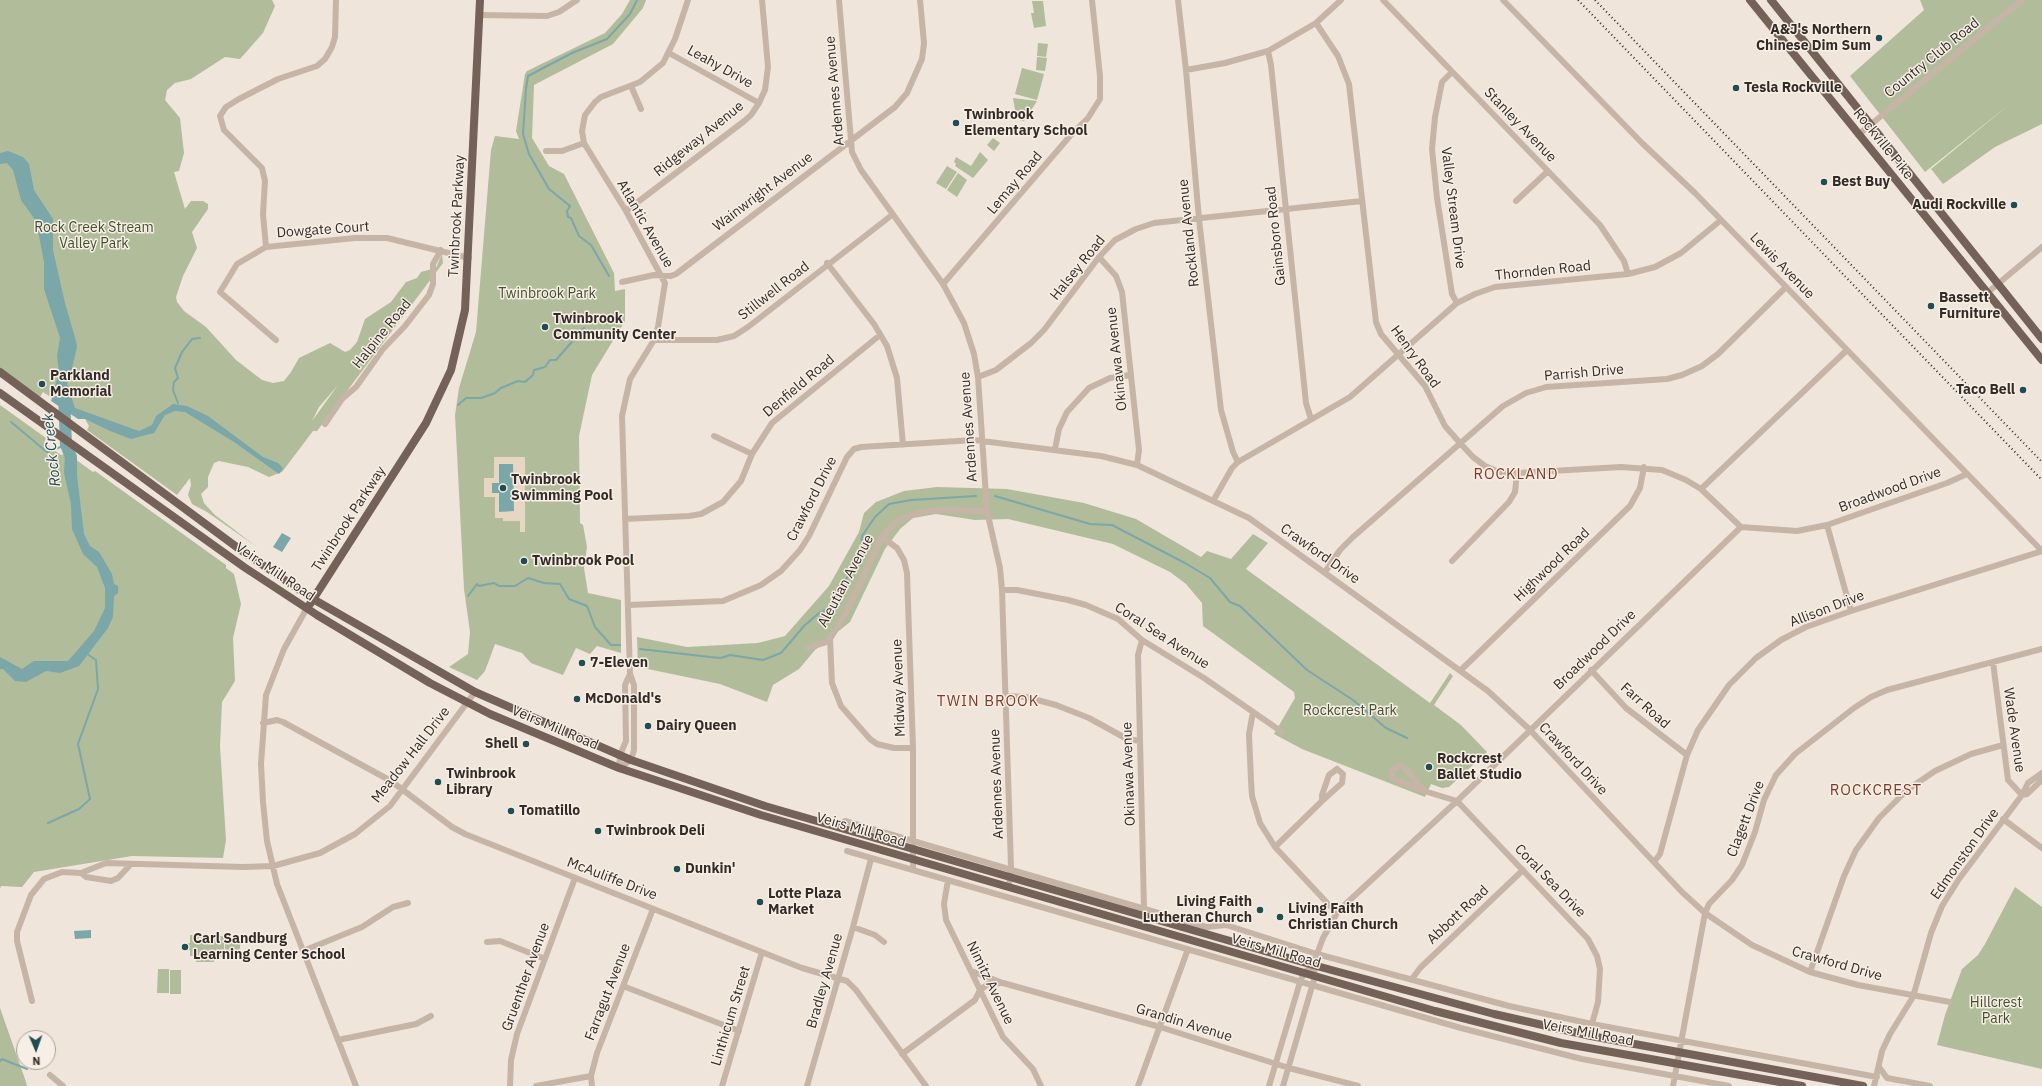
<!DOCTYPE html>
<style>
body{margin:0}
#map{position:relative;width:2042px;height:1086px;overflow:hidden;background:#efe5da;font-family:"IBM Plex Sans",sans-serif}
canvas{display:block}
.north{position:absolute;left:16px;top:1030px;width:40px;height:40px;box-sizing:border-box;background:#f7efe5;border:1px solid #a9a199;border-radius:50%;rotate:178deg;font-size:11px;font-weight:700;line-height:16px;text-align:center;color:#332b27}
.north::after{content:'';display:block;margin:auto;width:14px;height:18px;background:#204d51;clip-path:polygon(50% 0,100% 100%,50% 72%,0 100%)}
</style>
<div id="map">
<canvas width="2042" height="1086"></canvas>
<div class="north">N</div>
</div>
<script>
const ctx = document.querySelector('canvas').getContext('2d');
ctx.lineJoin = 'round';
function fillPath(path, color) { ctx.fillStyle = color; ctx.fill(path, 'evenodd'); }
const shape = rows => new Path2D(rows.map(r => 'M' + r).join(''));
function strokePath(path, color, width, dash) { ctx.strokeStyle = color; ctx.lineWidth = width; ctx.lineCap = dash ? 'butt' : 'round'; ctx.setLineDash(dash || []); ctx.stroke(path); }
function write(font, color, halo, rows, align = 'center') {
  ctx.font = font + ' "IBM Plex Sans",sans-serif'; ctx.lineWidth = 3; ctx.setLineDash([]); ctx.textBaseline = 'middle'; ctx.strokeStyle = halo; ctx.fillStyle = color; for (const [text, x, y, turn = 0] of rows) {
    ctx.save(); ctx.translate(x, y); ctx.rotate((+turn || 0) * Math.PI / 180); ctx.textAlign = isNaN(turn) ? turn : align; if (halo) ctx.strokeText(text, 0, 0); ctx.fillText(text, 0, 0); ctx.restore();
  }
}
fillPath(shape([
 [0,0,272,0,275,6,263,33,240,59,225,57,191,79,175,83,167,90,165,100,180,118,184,153,179,171,174,172,185,209,191,201,203,201,208,204,208,209,192,232,197,248,183,276,176,297,177,302,184,311,206,327,236,360,262,380,273,383,284,381,291,372,299,358,330,343,345,352,350,350,357,342,365,319,391,302,406,282,417,278,421,272,436,268,442,254,443,263,317,431,313,431,282,472,269,477,248,467,219,461,214,463,208,477,208,487,201,494,204,503,215,515,257,547,207,512,192,504,188,495,191,485,190,478,177,495,87,430,89,426,85,419,92,422,53,391,52,398,43,392,40,397,0,368],
 [338,385,312,421,319,407],
 [630,0,646,0,643,8,613,44,534,85,532,138,549,166,564,174,614,273,615,291,625,289,625,321,592,375,579,436,580,523,583,525,587,547,584,568,588,593,621,600,621,653,597,646,590,654,576,648,563,675,531,663,522,653,495,644,485,671,477,680,449,667,468,654,470,632,464,589,455,415,459,388,476,332,491,150,495,136,519,139,516,131,525,74,527,71,605,33,622,14],
 [1920,0,2042,0,2042,124,1995,147,1943,184,1931,169,2011,103,1925,172,1850,76,1924,10],
 [1032,1,1043,1,1046,26,1034,28,1031,13,1034,13],
 [1038,43,1048,44,1046,57,1037,56],
 [1037,57,1047,58,1045,71,1036,70],
 [1022,68,1044,74,1037,100,1015,94],
 [1013,98,1037,101,1024,121,1021,121,1016,115],
 [993,138,1000,143,994,151,987,145],
 [980,152,988,160,973,178,955,166,956,164,954,162,956,157,971,166],
 [947,166,957,172,946,189,936,183],
 [958,173,967,180,957,197,947,190],
 [0,405,46,438,44,443,61,455,65,454,65,458,75,464,75,459,93,472,95,471,226,565,226,568,234,574,241,604,233,638,235,681,222,702,220,746,226,840,223,858,132,856,34,872,22,887,1,886,0,889],
 [937,487,1007,489,1084,503,1136,519,1201,557,1207,551,1231,559,1253,534,1268,543,1246,569,1430,703,1450,673,1453,676,1434,705,1461,725,1487,752,1449,787,1442,788,1431,784,1425,797,1302,749,1274,734,1295,698,1294,692,1203,626,1202,603,1186,584,1170,572,1113,544,1008,519,975,520,936,514,913,518,900,529,885,549,850,622,815,650,799,669,773,685,767,702,720,684,638,667,637,637,687,647,758,643,785,636,829,586,859,532,864,513,876,502,904,491],
 [2015,887,2042,907,2042,1069,1937,1045,1945,1015,1962,969,1978,955,1985,944],
 [190,935,224,936,224,957,214,957,214,962,196,962,196,956,190,956,190,950,184,950,184,944,190,943],
 [225,937,241,938,240,948,237,953,225,953],
 [158,969,169,969,169,993,157,993],
 [170,970,181,970,181,994,170,994],
 [0,1008,26,1082,27,1086,0,1086]
]), '#b1bc9b');
fillPath(shape([
 [494,457,525,457,525,532,520,532,520,521,503,521,503,518,495,518,495,497,484,497,484,478,494,478],
 [492,483,499,483,499,512,499,493,492,493]
]), '#e6d6c2');
fillPath(shape([
 [8,151,23,157,29,164,34,190,53,219,53,250,65,303,76,341,77,347,71,373,67,384,75,408,139,431,152,425,156,416,173,404,187,406,208,416,263,457,278,463,283,468,279,474,234,442,185,412,175,411,165,415,154,433,131,439,110,431,85,419,78,419,51,401,59,372,57,356,60,338,44,289,44,262,36,221,21,200,13,170,7,163,0,164,0,153],
 [65,454,75,459,84,534,90,546,99,552,112,574,114,584,118,586,118,593,114,596,113,617,108,628,79,666,60,673,46,671,26,682,15,681,3,669,0,669,0,657,22,669,34,661,68,661,94,631,105,608,105,588,97,567,83,554,72,529,71,504,64,473],
 [499,464,513,464,514,511,499,512,499,493,492,493,492,483,499,483],
 [282,533,291,538,282,552,273,547],
 [91,930,91,938,75,939,74,931]
]), '#7ba7a9');
strokePath(shape([
 [609,276,591,245,579,236,571,218,568,217,567,211,570,206,549,189,529,154,523,134,526,89,528,76,572,53,607,39,630,14,637,0],
 [178,403,173,390,174,382,178,378,175,368,182,352,192,339,200,338],
 [458,405,466,398,481,398,495,393,501,388,518,381,525,382,533,375,534,370,545,367,550,360,556,360,584,328],
 [11,422,47,452,66,445],
 [995,496,1090,524,1112,525,1185,563,1210,578,1230,602,1240,606,1307,670,1353,700,1386,728,1407,738],
 [468,596,477,584,479,586,494,583,499,586,515,586,528,578,544,583,560,584,569,599,587,606,595,627,611,645,620,645],
 [640,649,710,657,721,658,730,655,763,660,781,653,804,626,818,614,828,609,861,555,862,536,875,517,889,504,911,500,976,496],
 [48,823,79,809,90,799,78,744,98,689,96,660,86,653],
 [0,1061,2,1059,27,1069]
]), '#7ba7a9', 2);
strokePath(shape([
 [64,395,66,445,71,457,71,473]
]), '#7ba7a9', 12);
strokePath(shape([
 [839,0,852,152,861,170,943,284,964,323,974,354,978,377,987,511,1000,568,1002,590,1011,867,1011,877,1008,886],
 [1178,0,1186,70,1199,219,1221,410,1233,452,1238,462],
 [1383,0,1600,225,1624,261,1628,274],
 [1503,0,1642,143,1696,194,2042,551],
 [479,15,547,16,559,12,577,0],
 [1316,23,1338,56,1349,84,1376,322,1381,334,1425,386,1445,426,1460,443,1473,457,1485,466,1499,472,1517,473,1621,467,1662,470,1686,480,1701,489,1741,527],
 [1268,51,1271,65,1306,403,1311,419],
 [669,53,759,103],
 [1186,70,1225,63,1268,51,1316,23,1341,0],
 [1452,72,1442,82,1435,117,1432,149,1437,198,1452,294,1457,303],
 [631,86,641,109],
 [1858,135,2022,0],
 [546,151,562,151,584,143],
 [1516,201,1548,171],
 [626,211,743,122,751,115,759,103,765,90,768,67,762,0],
 [266,247,263,214,265,181,262,168,224,130,220,116,226,107,239,99,278,79,317,66,325,59,332,47,335,37,336,0],
 [1099,257,1116,276,1122,292,1139,450,1137,465],
 [827,263,874,324,887,346,897,378,903,445],
 [622,282,654,275,671,276,676,274,895,107,907,93,922,59,924,43,920,0],
 [943,284,1070,136,1088,118,1100,99,1100,76,1092,0],
 [1987,293,2042,247],
 [276,340,220,292,237,264,266,247,355,238,387,238,469,258],
 [654,340,717,340,734,336,748,327,892,215],
 [978,377,996,370,1031,343,1044,330,1099,257,1115,240,1136,229,1154,223,1362,201],
 [325,424,342,399,356,387,383,349,405,326,429,295,433,284,433,264,441,250],
 [714,436,752,454],
 [1055,449,1059,429,1067,412,1089,388,1110,378,1131,375],
 [1701,489,1847,350],
 [1213,501,1232,468,1238,462,1350,397,1457,303,1475,294,1495,287,1628,274,1655,267,1681,253,1721,220],
 [625,519,689,516,701,514,723,502,741,481,752,454,772,423,880,335],
 [1827,525,1851,611],
 [882,537,897,548,904,560,907,573,913,748,913,870],
 [1452,561,1509,502,1515,492,1517,473],
 [1325,572,1340,550,1353,537,1503,406,1526,393,1546,387,1667,379,1682,375,1702,366,1718,354,1786,287],
 [1002,590,1017,590,1068,600,1086,605,1118,619,1142,640,1204,678,1282,732],
 [629,605,723,601,761,585,781,571,800,550,809,536,847,457,854,449,861,447,974,440,1101,456,1137,465,1249,518,1488,691,1529,729,1682,892,1705,913,1752,945,1810,972,1858,985,1950,1002],
 [307,608,284,649,266,695,261,764,263,802,267,841,277,884,356,1086],
 [1142,640,1138,655,1144,908],
 [808,648,830,641],
 [1993,662,2008,780,2022,795],
 [1461,670,1630,506,1640,488,1644,467],
 [1591,670,1626,708,1687,755],
 [1006,696,1026,697,1056,705,1089,718,1127,739,1140,741],
 [1253,712,1249,734,1251,780,1252,796,1260,823,1275,847,1330,906,1338,911],
 [263,723,277,720,283,722,391,781,452,827,465,834,802,968,847,981,856,990,926,1086],
 [913,748,894,748,877,744,870,739,841,706,832,683,830,639,846,613,882,537,897,521,921,512,941,510,987,511],
 [619,768,631,760,634,750,634,685,630,674,622,416,630,379,654,340,658,327,665,283,626,211,584,143,582,131,585,115,595,102,601,97,640,82,663,63,675,39,688,0],
 [619,768,620,755,626,741,625,685,630,674],
 [1337,769,1343,774,1342,783,1322,801,1322,795,1329,775,1337,769],
 [1424,791,1405,768,1400,766,1393,769,1391,776,1395,780,1424,791,1457,801,1588,939,1597,956,1600,969,1598,1002,1592,1024],
 [2022,795,2027,794,2042,780],
 [2003,819,2042,848],
 [836,826,845,821,1206,927,1226,925,1317,954,1509,1006,1592,1024,1877,1077],
 [1275,847,1322,801],
 [847,851,1461,1028,1582,1059,1729,1086],
 [1654,862,1660,854,1687,755,1698,730,1729,685,1756,658,1781,640,1806,627,1851,611,2042,551],
 [131,864,118,878,111,881,86,877,81,873,106,863,243,867,273,866,320,853,355,834,390,806,475,692],
 [948,880,944,904,946,920,1003,1037,1033,1069,1041,1086],
 [853,927,875,935,884,942],
 [487,942,500,941,545,959],
 [303,951,362,927,393,907,408,903],
 [971,971,1003,983,1160,1027,1289,1068,1358,1086],
 [1810,972,1844,876,1856,850,1879,818,1907,790,1935,771,1971,754,2003,745],
 [1412,979,1420,968,1523,870],
 [623,986,739,1031],
 [32,1001,17,941,17,932,31,895,44,879,62,872,81,873],
 [338,1040,416,1024,431,1016],
 [902,1054,975,1000,980,990,988,984,1001,983],
 [1879,1067,1887,1078,1930,1086],
 [50,1075,63,1086],
 [510,1086,511,1060,517,1034,575,878],
 [536,1086,591,1076],
 [592,1086,591,1076,597,1053,653,909],
 [722,1086,762,952],
 [807,1086,853,927,871,859],
 [1138,1086,1188,949],
 [1269,1086,1300,982,1304,973,1313,965,1323,938,1338,911,1457,801,1741,527,1797,531,1827,525,1947,483,1967,474],
 [1283,1086,1315,976,1313,965],
 [1673,1086,1705,913,1709,904,1732,880,1742,865,1755,832,1764,800,1776,775,1795,754,1854,708,1871,697,1887,690,2042,649],
 [1874,1086,1882,1051,1890,1034,1913,997,1931,933,1942,906,1959,879,2022,795,2028,783,2042,773]
]), '#c6b5a7', 6);
strokePath(shape([
 [1750,0,2042,360],
 [1771,0,2042,339],
 [0,372,242,551,313,599,475,692,631,760,765,806,1313,965,1494,1014,1591,1036,1863,1086],
 [0,393,244,567,317,615,430,683,490,714,619,768,761,815,1435,1011,1561,1043,1802,1086],
 [310,604,426,423,451,370,465,310,480,0]
]), '#746259', 8);
strokePath(shape([
 [1578,0,2042,480],
 [1595,0,2042,462]
]), '#332b27', 2, [1, 3]);
for (const [x, y, r, color] of [
 [1879,38,4,"#204d51"],
 [1736,88,4,"#204d51"],
 [956,123,4,"#204d51"],
 [1824,182,4,"#204d51"],
 [2014,205,4,"#204d51"],
 [1931,306,4,"#204d51"],
 [545,327,4,"#204d51"],
 [42,384,4,"#204d51"],
 [2023,390,4,"#204d51"],
 [503,488,4,"#204d51"],
 [524,561,4,"#204d51"],
 [582,663,4,"#204d51"],
 [577,699,4,"#204d51"],
 [648,726,4,"#204d51"],
 [526,744,4,"#204d51"],
 [1429,767,4,"#204d51"],
 [438,782,4,"#204d51"],
 [511,811,4,"#204d51"],
 [598,831,4,"#204d51"],
 [677,869,4,"#204d51"],
 [760,902,4,"#204d51"],
 [1260,910,4,"#204d51"],
 [1280,917,4,"#204d51"],
 [185,947,4,"#204d51"]
]) { const dot = new Path2D(); dot.arc(x, y, r, 0, 2 * Math.PI); ctx.fillStyle = color; ctx.fill(dot); strokePath(dot, '#f7efe5', 1.5); }
write('bold 14px', '#332b27', '#f7efe5', [
 ["A&J's Northern",1871,30,"right"],
 ["Chinese Dim Sum",1871,46,"right"],
 ["Tesla Rockville",1744,88],
 ["Twinbrook",964,115],
 ["Elementary School",964,131],
 ["Best Buy",1832,182],
 ["Audi Rockville",2006,205,"right"],
 ["Bassett",1939,298],
 ["Furniture",1939,314],
 ["Twinbrook",553,319],
 ["Community Center",553,335],
 ["Parkland",50,376],
 ["Memorial",50,392],
 ["Taco Bell",2015,390,"right"],
 ["Twinbrook",511,480],
 ["Swimming Pool",511,496],
 ["Twinbrook Pool",532,561],
 ["7-Eleven",590,663],
 ["McDonald's",585,699],
 ["Dairy Queen",656,726],
 ["Shell",518,744,"right"],
 ["Rockcrest",1437,759],
 ["Ballet Studio",1437,775],
 ["Twinbrook",446,774],
 ["Library",446,790],
 ["Tomatillo",519,811],
 ["Twinbrook Deli",606,831],
 ["Dunkin'",685,869],
 ["Lotte Plaza",768,894],
 ["Market",768,910],
 ["Living Faith",1252,902,"right"],
 ["Lutheran Church",1252,918,"right"],
 ["Living Faith",1288,909],
 ["Christian Church",1288,925],
 ["Carl Sandburg",193,939],
 ["Learning Center School",193,955]
], 'left');
write('14px', '#332b27', '#f7efe5', [
 ["Country Club Road",1932,58,-39],
 ["Leahy Drive",720,67,29],
 ["Ardennes Avenue",835,91,-95],
 ["Stanley Avenue",1520,125,46],
 ["Ridgeway Avenue",699,139,-39],
 ["Rockville Pike",1883,144,51],
 ["Lemay Road",1015,183,-50],
 ["Wainwright Avenue",763,192,-37],
 ["Valley Stream Drive",1453,208,83],
 ["Twinbrook Parkway",457,216,-87],
 ["Atlantic Avenue",645,224,60],
 ["Dowgate Court",323,230,-4],
 ["Rockland Avenue",1189,233,-96],
 ["Gainsboro Road",1276,236,-96],
 ["Lewis Avenue",1782,266,46],
 ["Halsey Road",1078,268,-51],
 ["Thornden Road",1543,271,-6],
 ["Stillwell Road",774,291,-38],
 ["Halpine Road",382,334,-51],
 ["Henry Road",1415,357,54],
 ["Okinawa Avenue",1117,359,-96],
 ["Parrish Drive",1584,373,-5],
 ["Denfield Road",799,386,-40],
 ["Ardennes Avenue",969,427,-94],
 ["Broadwood Drive",1890,490,-20],
 ["Crawford Drive",812,499,-63],
 ["Twinbrook Parkway",349,519,-57],
 ["Crawford Drive",1320,554,35],
 ["Highwood Road",1552,565,-44],
 ["Veirs Mill Road",275,572,34],
 ["Aleutian Avenue",846,581,-62],
 ["Allison Drive",1827,609,-21],
 ["Coral Sea Avenue",1162,636,33],
 ["Broadwood Drive",1595,650,-44],
 ["Midway Avenue",899,688,-92],
 ["Farr Road",1645,706,42],
 ["Veirs Mill Road",555,728,23],
 ["Wade Avenue",2014,730,82],
 ["Meadow Hall Drive",411,755,-52],
 ["Crawford Drive",1573,759,47],
 ["Okinawa Avenue",1129,774,-92],
 ["Ardennes Avenue",997,784,-92],
 ["Clagett Drive",1746,819,-69],
 ["Veirs Mill Road",861,830,16],
 ["Edmonston Drive",1965,854,-55],
 ["McAuliffe Drive",612,879,21],
 ["Coral Sea Drive",1550,881,46],
 ["Abbott Road",1458,915,-43],
 ["Veirs Mill Road",1276,951,16],
 ["Crawford Drive",1837,964,16],
 ["Gruenther Avenue",526,977,-70],
 ["Bradley Avenue",825,981,-74],
 ["Nimitz Avenue",990,983,64],
 ["Farragut Avenue",608,992,-69],
 ["Linthicum Street",731,1016,-73],
 ["Grandin Avenue",1184,1023,17],
 ["Veirs Mill Road",1588,1033,11]
]);
write('14px', '#424f2d', '#f7efe5', [
 ["Rock Creek Stream",94,228],
 ["Valley Park",94,244],
 ["Twinbrook Park",547,294],
 ["Rockcrest Park",1350,711],
 ["Hillcrest",1996,1003],
 ["Park",1996,1019]
]);
write('italic 15px', '#204d51', '#f7efe5', [
 ["Rock Creek",52,450,-96]
]);
ctx.letterSpacing = '1px';
write('15px', '#7b3b27', '#f7efe5', [
 ["ROCKLAND",1516,475],
 ["TWIN BROOK",988,702],
 ["ROCKCREST",1876,791]
]);
ctx.letterSpacing = '0px';
</script>
